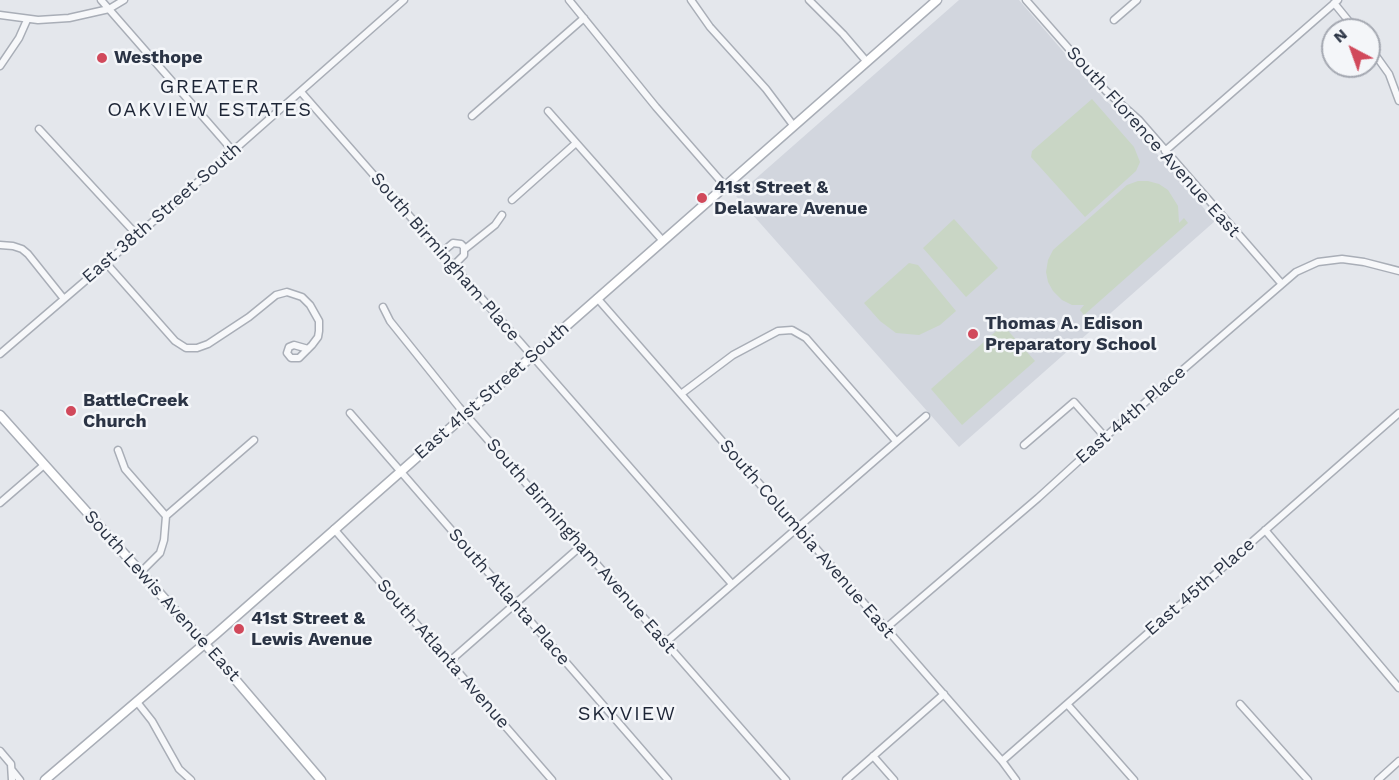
<!DOCTYPE html>
<style>
body{margin:0}
#map{position:relative;width:1399px;height:780px;overflow:hidden;background:#e4e7ec;font-family:"Work Sans",sans-serif}
canvas{display:block}
.north{position:absolute;left:1321px;top:18px;width:60px;height:60px;box-sizing:border-box;background:#f4f6f9;border:2px solid #a4a8b1;border-radius:50%;rotate:319deg;font-size:16px;font-weight:700;line-height:24px;text-align:center;color:#2b3445}
.north::after{content:'';display:block;margin:auto;width:21px;height:27px;background:#d1495b;clip-path:polygon(50% 0,100% 100%,50% 72%,0 100%)}
</style>
<div id="map">
<canvas width="1399" height="780"></canvas>
<div class="north">N</div>
</div>
<script>
const ctx = document.querySelector('canvas').getContext('2d');
ctx.lineJoin = 'round';
function fillPath(path, color) { ctx.fillStyle = color; ctx.fill(path, 'evenodd'); }
const shape = rows => new Path2D(rows.map(r => 'M' + r).join(''));
function strokePath(path, color, width, dash) { ctx.strokeStyle = color; ctx.lineWidth = width; ctx.lineCap = dash ? 'butt' : 'round'; ctx.setLineDash(dash || []); ctx.stroke(path); }
function write(font, color, halo, rows, align = 'center') {
  ctx.font = font + ' "Work Sans",sans-serif'; ctx.lineWidth = 5; ctx.setLineDash([]); ctx.textBaseline = 'middle'; ctx.strokeStyle = halo; ctx.fillStyle = color; for (const [text, x, y, turn = 0] of rows) {
    ctx.save(); ctx.translate(x, y); ctx.rotate((+turn || 0) * Math.PI / 180); ctx.textAlign = isNaN(turn) ? turn : align; if (halo) ctx.strokeText(text, 0, 0); ctx.fillText(text, 0, 0); ctx.restore();
  }
}
fillPath(shape([
 [959,0,1019,0,1104,99,1126,118,1215,221,959,447,736,196]
]), '#d2d6de');
fillPath(shape([
 [1092,99,1134,147,1140,162,1136,171,1085,217,1031,157,1032,151],
 [1138,181,1148,181,1159,184,1168,190,1178,206,1179,223,1184,218,1188,223,1084,315,1080,310,1084,305,1072,305,1062,300,1053,291,1048,282,1046,272,1048,260,1053,250,1127,185],
 [954,219,998,268,966,297,923,248],
 [909,263,918,265,956,311,940,325,919,335,896,333,880,321,864,303],
 [1003,325,1035,361,962,425,931,389]
]), '#c9d6c5');
const minor = shape([
 [101,0,233,151],
 [569,0,656,107,725,186],
 [691,0,710,27,766,89,793,125],
 [809,0,843,34,867,62],
 [1026,0,1106,91,1139,120,1281,283],
 [1334,3,1356,30],
 [0,15,38,20,69,18,109,9,124,0],
 [1114,20,1137,0],
 [1369,46,1389,74,1399,101],
 [0,66,19,38,27,20],
 [301,92,732,584],
 [548,111,663,241],
 [472,116,584,18],
 [39,129,137,235],
 [1165,151,1338,0],
 [512,200,576,143],
 [0,245,13,246,22,249,28,254,64,299],
 [465,249,495,225,502,215],
 [441,253,453,243,461,244,464,247,464,255,453,266],
 [106,263,175,341,186,348,197,348,208,344,249,317,276,295,287,292,302,297,310,305,319,321,319,331,318,337,312,345,299,358,291,358,287,353,289,347,294,345,308,349],
 [597,298,1002,761,1016,780],
 [383,307,390,321,459,407,786,780],
 [0,354,106,263,404,0],
 [681,394,733,355,778,331,792,330,806,338,896,441],
 [350,413,668,780],
 [1024,445,1074,402,1105,437],
 [118,450,125,469,166,516],
 [0,503,44,465],
 [334,529,552,780],
 [1265,530,1399,688],
 [141,572,160,553,164,540,166,516,254,440],
 [886,628,1038,498,1105,437,1296,272,1318,262,1342,259,1364,262,1399,271],
 [665,643,926,416],
 [450,661,581,546],
 [137,702,152,721,179,769,191,780],
 [1067,704,1134,780],
 [1240,704,1308,780],
 [0,751,11,764,12,780],
 [873,756,894,780],
 [1002,761,1399,413],
 [12,770,20,780],
 [846,780,944,694],
 [1378,780,1399,761]
]);
const secondary = shape([
 [0,415,205,644,321,780],
 [45,780,216,634,937,0]
]);
strokePath(minor, '#a9aeb7', 9);
strokePath(secondary, '#a9aeb7', 11);
strokePath(minor, '#f7f8fa', 6);
strokePath(secondary, '#fff', 8);
for (const [x, y, r, color] of [
 [102,58,6,"#d1495b"],
 [702,198,6,"#d1495b"],
 [973,334,6,"#d1495b"],
 [71,411,6,"#d1495b"],
 [239,629,6,"#d1495b"]
]) { const dot = new Path2D(); dot.arc(x, y, r, 0, 2 * Math.PI); ctx.fillStyle = color; ctx.fill(dot); strokePath(dot, '#f4f6f9', 2); }
write('bold 18px', '#2b3445', '#f4f6f9', [
 ["Westhope",114,58],
 ["41st Street &",714,188],
 ["Delaware Avenue",714,209],
 ["Thomas A. Edison",985,324],
 ["Preparatory School",985,345],
 ["BattleCreek",83,401],
 ["Church",83,422],
 ["41st Street &",251,619],
 ["Lewis Avenue",251,640]
], 'left');
write('18px', '#2b3445', '#f4f6f9', [
 ["South Florence Avenue East",1153,142,48],
 ["East 38th Street South",162,213,-41],
 ["South Birmingham Place",445,257,49],
 ["East 41st Street South",492,391,-41],
 ["East 44th Place",1131,415,-41],
 ["South Columbia Avenue East",807,539,49],
 ["South Birmingham Avenue East",581,546,49],
 ["East 45th Place",1200,587,-41],
 ["South Lewis Avenue East",162,596,48],
 ["South Atlanta Place",509,597,49],
 ["South Atlanta Avenue",443,654,49]
]);
ctx.letterSpacing = '1.5px';
write('20px', '#1d2536', '#f4f6f9', [
 ["GREATER",210,87],
 ["OAKVIEW ESTATES",210,110],
 ["SKYVIEW",627,714]
]);
ctx.letterSpacing = '0px';
</script>
